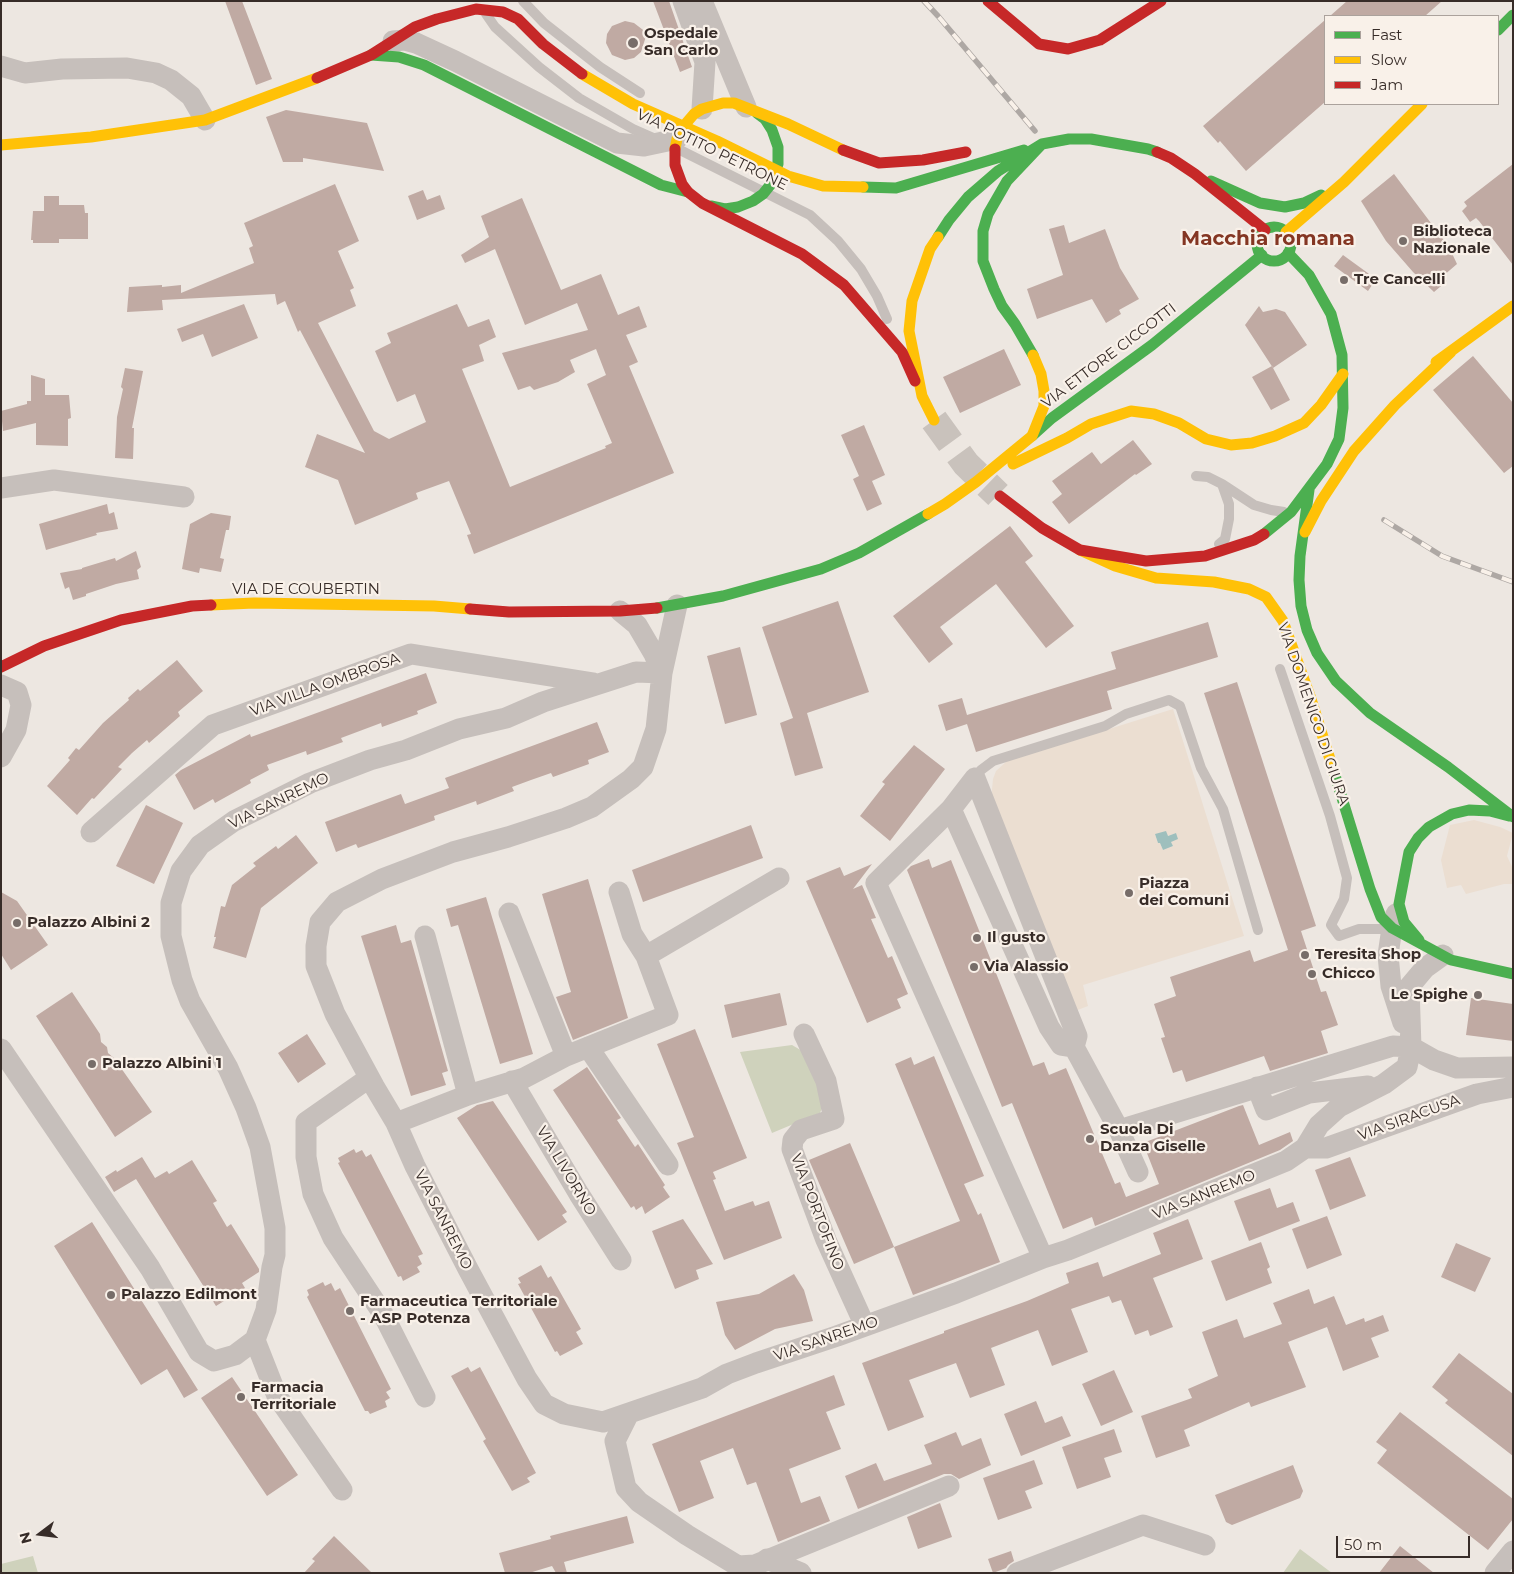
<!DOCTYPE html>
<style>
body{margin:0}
#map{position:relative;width:1514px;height:1574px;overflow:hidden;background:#ede7e1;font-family:Montserrat,sans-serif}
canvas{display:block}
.frame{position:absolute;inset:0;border:2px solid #372c28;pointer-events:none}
.legend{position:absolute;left:1324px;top:15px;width:175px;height:90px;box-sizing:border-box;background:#f9f1e9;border:1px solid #aba29c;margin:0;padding:6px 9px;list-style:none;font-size:15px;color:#372c28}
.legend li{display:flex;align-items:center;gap:10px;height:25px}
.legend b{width:25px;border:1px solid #aba29c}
.north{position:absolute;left:15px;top:1509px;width:50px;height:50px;-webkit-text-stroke:4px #f9f1e9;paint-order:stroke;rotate:255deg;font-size:14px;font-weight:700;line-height:20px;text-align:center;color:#372c28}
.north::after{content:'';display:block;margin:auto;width:18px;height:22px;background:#372c28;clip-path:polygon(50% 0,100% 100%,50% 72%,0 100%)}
.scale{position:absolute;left:1336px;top:1536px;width:134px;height:22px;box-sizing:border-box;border:2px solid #372c28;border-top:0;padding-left:6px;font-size:15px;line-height:18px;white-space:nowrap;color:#372c28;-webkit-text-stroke:4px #f9f1e9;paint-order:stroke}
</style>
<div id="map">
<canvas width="1514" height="1574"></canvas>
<div class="frame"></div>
<ul class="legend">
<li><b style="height:6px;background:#4caf50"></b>Fast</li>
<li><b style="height:6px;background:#ffc107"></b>Slow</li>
<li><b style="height:6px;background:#c62828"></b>Jam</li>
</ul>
<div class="north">N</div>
<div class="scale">50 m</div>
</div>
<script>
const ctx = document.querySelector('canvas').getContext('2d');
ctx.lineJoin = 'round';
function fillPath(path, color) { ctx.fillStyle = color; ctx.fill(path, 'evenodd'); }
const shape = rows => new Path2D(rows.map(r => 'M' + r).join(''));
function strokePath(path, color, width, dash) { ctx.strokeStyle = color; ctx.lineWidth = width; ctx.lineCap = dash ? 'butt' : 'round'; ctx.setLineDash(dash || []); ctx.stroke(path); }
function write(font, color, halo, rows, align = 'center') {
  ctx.font = font + ' Montserrat,sans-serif'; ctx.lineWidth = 4.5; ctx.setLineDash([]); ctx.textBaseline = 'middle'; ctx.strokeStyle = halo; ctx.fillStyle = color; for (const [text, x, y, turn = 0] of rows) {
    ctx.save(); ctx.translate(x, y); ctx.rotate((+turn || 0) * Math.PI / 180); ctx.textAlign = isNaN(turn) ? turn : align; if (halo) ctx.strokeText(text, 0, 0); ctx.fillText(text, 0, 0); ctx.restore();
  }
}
fillPath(shape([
 [792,1045,809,1055,824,1103,820,1113,772,1133,740,1052],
 [1300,1549,1332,1573,1283,1573],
 [33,1556,38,1573,1,1573,1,1564]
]), '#cfd2bc');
fillPath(shape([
 [1173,709,1244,936,1083,985,1088,1006,1075,1011,991,800,993,779,996,771,1007,761],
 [1176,833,1171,842,1173,846,1163,850,1160,843,1158,843,1155,834,1168,836],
 [1474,820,1500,827,1513,833,1507,856,1513,869,1513,884,1504,884,1466,894,1461,885,1447,888,1441,860,1450,825]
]), '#ebded1');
fillPath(shape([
 [1166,831,1168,836,1176,833,1178,839,1171,842,1173,846,1163,850,1160,843,1158,843,1155,834]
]), '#9ebfbd');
fillPath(shape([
 [225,1,242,1,272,79,256,85],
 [653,1,669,1,692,67,680,72],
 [1347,1,1442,1,1425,16,1330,16],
 [1325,20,1325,102,1246,171,1220,141,1218,143,1203,126],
 [625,21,634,23,647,33,641,52,634,58,625,60,612,55,606,43,607,34,612,26],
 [286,110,367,123,384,171,303,158,303,162,283,162,266,117],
 [1513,164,1513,265,1479,221,1476,218,1470,222,1462,211,1467,206,1464,202],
 [1394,174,1449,247,1457,264,1443,276,1447,281,1434,292,1413,272,1386,241,1361,201],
 [335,184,359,241,338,251,354,288,350,290,356,306,318,323,374,431,389,439,426,422,415,394,397,402,375,351,391,343,387,333,457,304,468,327,489,319,496,337,479,345,484,361,462,369,510,487,606,448,605,446,612,443,587,384,606,375,596,349,570,360,575,372,558,382,534,390,530,386,518,390,502,353,588,330,577,303,525,325,495,249,465,263,461,255,489,237,481,216,522,198,561,290,601,274,618,315,639,306,647,327,626,335,638,362,629,366,674,473,474,554,467,535,471,534,449,481,416,493,418,499,355,525,338,480,305,467,317,434,365,453,300,330,298,332,285,301,277,305,275,294,162,300,163,310,127,312,129,287,162,285,162,287,181,285,181,293,254,263,249,248,253,246,244,223],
 [423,190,427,200,440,195,445,209,417,220,408,196],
 [44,196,59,196,59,205,84,205,85,213,88,213,88,239,59,239,59,243,33,243,33,240,31,240,33,211,44,211],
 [1064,225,1069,243,1105,229,1120,268,1139,299,1119,310,1121,314,1106,323,1092,299,1037,319,1027,289,1063,275,1049,229],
 [1343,255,1376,279,1368,291,1334,266],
 [244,304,258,338,212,357,203,334,182,342,177,329],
 [1259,306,1263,312,1276,309,1285,312,1307,345,1273,368,1245,325],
 [1004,349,1021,385,960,413,943,377],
 [1473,356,1513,403,1513,466,1504,473,1433,390],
 [1272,366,1290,400,1271,410,1252,377],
 [125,368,143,371,132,428,134,428,133,459,115,458,117,417,123,389,121,387],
 [31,375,45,379,45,395,69,395,71,418,68,419,68,446,36,445,36,423,3,431,1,411,27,404,27,401,31,401],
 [864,425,885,475,872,481,882,504,867,511,853,479,859,476,841,435],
 [1133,440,1152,464,1136,475,1135,474,1069,524,1052,502,1062,494,1052,481,1092,452,1101,464],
 [107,504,109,514,114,512,118,529,96,533,97,535,46,550,39,524],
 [211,513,231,516,229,530,226,530,220,558,224,559,221,572,200,568,199,573,182,569,190,524],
 [1010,526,1033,556,1025,562,1074,626,1046,648,996,584,940,627,953,644,929,663,893,616],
 [136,551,141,567,137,570,139,579,116,584,86,594,86,596,73,600,69,587,65,589,60,573,82,569,82,568,115,558,116,561],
 [838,601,869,692,807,713,823,768,795,776,780,723,793,718,762,627],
 [1208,622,1218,657,1107,691,1112,709,976,752,967,724,946,731,938,705,962,698,967,715,1116,669,1111,652],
 [740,647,757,715,725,724,707,656],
 [177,660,203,691,178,712,180,716,149,743,147,740,132,753,118,767,122,769,94,799,92,798,77,815,47,786,70,760,68,758,76,748,79,750,103,723,129,700,128,698,138,689,140,691],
 [426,673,437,703,417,711,418,714,382,727,381,723,341,738,343,742,307,755,306,751,267,765,269,770,250,780,251,783,215,803,213,799,194,810,175,775,181,770,250,734,251,737],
 [1237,682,1316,926,1301,931,1321,992,1326,991,1338,1025,1321,1031,1328,1053,1270,1071,1264,1056,1186,1082,1182,1070,1173,1073,1161,1038,1165,1037,1154,1004,1176,996,1170,977,1250,950,1254,962,1288,950,1204,693],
 [597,722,609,752,588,760,589,764,553,777,551,773,531,780,512,787,514,791,477,805,476,801,434,816,435,820,358,848,356,844,336,852,325,822,401,794,405,804,449,788,445,778],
 [914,745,945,769,890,841,860,816,885,784,882,782],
 [146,805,183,823,154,884,116,866],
 [751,825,763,858,643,902,632,870],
 [296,835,318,863,261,908,246,958,213,948,216,937,214,937,221,906,225,907,232,885,256,866,253,863,276,846,278,849],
 [929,859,932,868,951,860,1033,1066,1044,1062,1049,1075,1066,1068,1115,1184,1120,1182,1126,1197,1159,1184,1143,1143,1239,1106,1243,1105,1259,1145,1290,1132,1293,1141,1280,1150,1095,1226,1092,1217,1063,1229,1012,1103,1002,1107,907,870,911,866],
 [872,864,853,889,862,885,876,918,871,919,888,958,892,956,908,994,897,999,901,1008,867,1023,806,881,840,867,844,876],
 [588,879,628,1018,573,1040,556,997,571,992,542,894],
 [1,892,17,901,48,945,11,970,1,954],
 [486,897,533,1054,500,1064,458,925,451,927,446,909],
 [396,925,401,943,411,940,448,1071,442,1073,446,1085,411,1096,361,936],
 [72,992,100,1034,101,1042,107,1047,108,1053,115,1059,116,1065,121,1068,152,1112,115,1137,36,1016],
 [780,993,787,1025,732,1038,724,1005],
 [1471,998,1513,1004,1513,1041,1466,1035],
 [695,1029,747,1158,713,1172,716,1179,713,1180,725,1211,753,1201,755,1206,769,1201,782,1238,724,1260,677,1143,694,1137,657,1044],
 [307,1034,326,1064,298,1083,278,1053],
 [934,1056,984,1176,964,1184,978,1215,981,1213,1000,1262,913,1295,894,1247,960,1221,895,1064,911,1057,914,1065],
 [587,1067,621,1118,617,1120,635,1147,638,1144,665,1185,663,1187,670,1197,645,1214,642,1206,636,1210,634,1206,631,1208,553,1090],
 [493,1101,567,1212,562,1215,567,1222,538,1241,457,1118,477,1105],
 [850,1143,894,1247,854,1264,809,1160],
 [354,1149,356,1153,362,1150,366,1157,371,1154,423,1254,418,1256,422,1264,417,1267,420,1272,403,1281,401,1276,398,1277,338,1163,340,1162,338,1158],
 [142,1157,155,1178,167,1171,169,1174,192,1160,217,1201,213,1203,227,1227,231,1224,259,1269,259,1272,242,1283,245,1288,216,1306,136,1179,114,1192,105,1177,116,1170,117,1172],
 [1350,1157,1366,1196,1330,1210,1315,1170],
 [1270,1188,1277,1208,1293,1202,1300,1221,1249,1241,1234,1201],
 [1327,1216,1342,1255,1307,1269,1292,1229],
 [683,1219,713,1264,696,1270,699,1279,675,1289,652,1231],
 [1188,1219,1203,1259,1153,1278,1173,1327,1150,1336,1148,1330,1135,1335,1121,1300,1112,1303,1109,1296,1071,1309,1088,1352,1052,1366,1038,1330,991,1348,1005,1385,970,1398,956,1363,909,1380,924,1417,888,1431,862,1363,944,1333,944,1331,1027,1301,1069,1283,1066,1273,1098,1262,1103,1277,1161,1254,1153,1233],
 [92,1222,198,1390,184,1398,167,1369,141,1385,54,1246],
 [1261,1242,1270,1267,1267,1269,1272,1283,1226,1301,1211,1261],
 [1456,1243,1491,1258,1475,1292,1441,1277],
 [541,1265,548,1278,551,1276,581,1329,576,1332,583,1344,560,1356,557,1351,555,1352,518,1284,521,1283,518,1278],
 [794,1274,804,1290,813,1321,775,1329,735,1350,725,1335,716,1302,759,1294],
 [323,1282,325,1286,331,1283,335,1291,340,1288,391,1389,386,1392,390,1398,385,1401,387,1407,370,1414,368,1411,365,1411,307,1297,309,1295,307,1290],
 [1309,1289,1314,1304,1334,1296,1346,1325,1364,1318,1365,1322,1383,1315,1389,1331,1371,1338,1379,1357,1343,1371,1327,1327,1288,1342,1306,1387,1251,1407,1249,1402,1184,1430,1190,1446,1156,1458,1141,1416,1192,1398,1188,1389,1218,1376,1202,1332,1237,1319,1244,1338,1282,1324,1273,1303],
 [1459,1353,1513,1394,1513,1456,1445,1403,1448,1400,1432,1387],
 [468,1367,471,1372,480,1367,536,1473,527,1478,530,1482,512,1491,483,1441,486,1439,451,1376],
 [1114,1370,1133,1412,1101,1426,1082,1384],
 [834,1375,845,1405,826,1412,841,1449,789,1469,801,1503,820,1496,830,1521,778,1542,756,1482,747,1485,733,1448,700,1461,714,1498,679,1512,652,1444],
 [232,1377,298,1475,267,1496,201,1398],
 [1036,1401,1045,1423,1062,1416,1071,1436,1021,1456,1004,1414],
 [1400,1412,1513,1499,1513,1519,1488,1550,1377,1463,1387,1450,1376,1442],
 [1114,1429,1122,1452,1104,1458,1111,1477,1077,1489,1062,1447],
 [956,1432,962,1446,981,1438,991,1465,959,1479,951,1474,944,1474,858,1509,845,1476,876,1463,884,1481,932,1464,924,1445],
 [1034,1460,1043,1484,1025,1491,1032,1508,998,1520,983,1478],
 [1293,1465,1303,1491,1300,1498,1232,1525,1226,1522,1215,1495],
 [940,1503,952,1537,918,1549,907,1517],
 [627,1516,634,1543,564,1562,567,1573,556,1573,552,1566,529,1573,505,1573,499,1553,551,1539,550,1536],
 [334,1536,372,1573,304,1573,315,1561,312,1559],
 [1400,1546,1434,1573,1379,1573],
 [1011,1551,1014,1561,1008,1565,1006,1568,993,1573,988,1559]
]), '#c0aaa3');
strokePath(shape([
 [934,420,966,464,998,495]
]), '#c9c2bc', 28, [28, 14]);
strokePath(shape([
 [523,1,544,23,600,67,640,93],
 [486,14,495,27,539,67,579,98,633,129,658,140],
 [676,148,810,215,838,241,861,269,877,296,887,319],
 [1196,476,1208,477,1222,484],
 [1219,544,1225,539,1229,519,1229,504,1222,484,1254,505,1271,510,1284,512],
 [1280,669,1330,816,1347,878,1344,899,1331,925,1339,936,1359,929,1386,929],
 [975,778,981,770,993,761,1105,726,1126,714,1169,700,1180,706,1201,768,1223,809,1258,930]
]), '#c6bfbb', 10);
strokePath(shape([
 [683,1,705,62,702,109],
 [702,1,746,107],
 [393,41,405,40,416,43,455,61,617,143,644,146,677,139],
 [1,66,25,73,62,69,127,68,156,73,171,80,191,96,205,120],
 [1,488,54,480,184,497],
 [677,605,662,673,656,729,643,767,631,779,592,807,566,818,508,837,453,852,382,879,337,902,320,922,316,946,316,966,335,1014,374,1086,396,1123,415,1166,468,1269,527,1379,544,1404,564,1414,603,1422,702,1388,727,1374,756,1363,837,1336,956,1293,1043,1258,1068,1250,1122,1228,1286,1161,1305,1148,1319,1125,1339,1107,1384,1084,1407,1067,1411,1047,1409,987,1425,968,1443,955],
 [620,611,637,625,654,654,662,673],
 [1,685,17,692,21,705,16,730,1,757],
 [951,809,1049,1027,1061,1045,1074,1047],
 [91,832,213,725,411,654,594,683],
 [509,913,566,1056],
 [1396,914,1392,928,1388,955,1391,986,1403,1023],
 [425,936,468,1095],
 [646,956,779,878],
 [804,1034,826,1081,834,1119,801,1130,793,1140,792,1149,826,1240,865,1326],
 [588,1047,668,1165],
 [1,1049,150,1268,199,1352,214,1361,235,1355,255,1340,266,1310,272,1267,275,1255,275,1228,260,1147,246,1108,228,1068,190,1001,182,980,171,936,171,903,181,871,200,845,234,821,310,783,370,760,406,750,459,729,506,718,543,702,636,672,662,673],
 [369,1078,306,1122,306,1157,313,1194,333,1238,383,1314,425,1397],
 [512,1081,579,1194,621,1260],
 [1257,1087,1266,1110,1309,1093,1368,1086],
 [396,1123,468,1095,524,1078,566,1056,668,1015,646,956,632,934,619,892],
 [1119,1130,1138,1172],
 [1305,1148,1326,1148,1477,1094,1513,1087],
 [1043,1258,876,883,951,809,975,778,1067,1011,1077,1036,1074,1047,1119,1130,1393,1046,1411,1047,1434,1060,1457,1068,1513,1067],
 [255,1340,277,1396,342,1490],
 [629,1413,615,1441,626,1488,639,1502,687,1535,738,1566,755,1565,949,1486],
 [767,1559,801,1573],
 [1017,1573,1143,1525,1205,1545],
 [1495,1573,1513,1551]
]), '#c6bfbb', 21);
strokePath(shape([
 [1498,30,1513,15],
 [371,55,399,57,424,65,661,185,688,192],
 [1211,181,1260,203,1285,207,1304,203,1321,195],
 [863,187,896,188,1024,150],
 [711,206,725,209,738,207,753,201,763,194,771,184,778,164,778,147,772,130,765,119,757,113],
 '1257 244a17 17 0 1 1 34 0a17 17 0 1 1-34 0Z',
 [938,237,949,220,968,197,998,171,1042,144,1069,139,1091,139,1148,149,1157,152],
 [1033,355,1015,324,1002,306,994,289,983,261,983,231,988,214,1007,181,1042,144],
 [1032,436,1052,418,1152,345,1262,255],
 [1309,490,1300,556,1299,580,1301,606,1307,630,1317,653,1336,681,1370,713,1448,767,1513,817],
 [1264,534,1291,512,1327,464,1339,439,1343,408,1342,355,1331,314,1309,275,1288,253],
 [657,608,723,596,821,569,859,553,928,514],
 [1334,772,1370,889,1381,917,1392,928,1451,960,1513,974],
 [1419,940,1404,922,1399,904,1409,852,1418,838,1429,827,1452,814,1469,810,1490,811,1509,816]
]), '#4caf50', 11);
strokePath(shape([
 [582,74,633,104,717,141,788,176,823,186,863,187],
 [1,145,91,137,205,120,317,78],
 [675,149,677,139,682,128,694,114,702,109,723,103,734,103,788,124,843,150],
 [1286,232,1344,182,1422,104],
 [1436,362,1513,306],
 [934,420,922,396,909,331,912,301,930,249,938,237],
 [1013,464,1067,438,1091,424,1131,411,1154,414,1179,423,1206,439,1231,445,1252,443,1275,436,1304,423,1321,405,1343,374],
 [928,514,945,504,976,482,1032,436,1044,406,1044,391,1041,374,1033,355],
 [1305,532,1321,501,1354,451,1395,405,1451,352],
 [1080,550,1115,566,1156,578,1214,582,1249,589,1266,597,1283,621,1310,696,1334,772],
 [211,605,254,603,434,606,470,609]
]), '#ffc107', 11);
strokePath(shape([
 [988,1,1039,44,1068,49,1100,40,1161,1],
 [317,78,371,55,415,27,437,19,476,9,503,12,518,19,543,44,582,74],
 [675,149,675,165,682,184,688,192,702,203,802,254,844,285,902,352,915,381],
 [843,150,879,163,923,160,966,152],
 [1157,152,1171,158,1195,174,1265,230],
 [1000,496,1042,528,1080,550,1146,561,1205,556,1254,540,1264,534],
 [470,609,509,612,620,611,657,608],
 [1,667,44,646,121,620,192,606,211,605]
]), '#c62828', 11);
const rail = shape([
 [924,1,938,16,1035,131],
 [1384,520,1442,556,1513,582]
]);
strokePath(rail, '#aea8a4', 5.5);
strokePath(rail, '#f9f1e9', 4, [11]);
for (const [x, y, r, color] of [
 [633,43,6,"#776d69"],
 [1403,241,5,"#776d69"],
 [1344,280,5,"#776d69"],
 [1129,893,5,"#776d69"],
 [17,923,5,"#776d69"],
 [977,938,5,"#776d69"],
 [1305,955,5,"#776d69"],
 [974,967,5,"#776d69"],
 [1312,974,5,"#776d69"],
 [1478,995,5,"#776d69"],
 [92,1064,5,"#776d69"],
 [1090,1139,5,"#776d69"],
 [111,1295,5,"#776d69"],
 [350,1311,5,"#776d69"],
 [241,1397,5,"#776d69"]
]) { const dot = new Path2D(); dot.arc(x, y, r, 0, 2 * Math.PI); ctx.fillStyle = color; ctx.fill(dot); strokePath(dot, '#f9f1e9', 2); }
write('bold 15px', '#372c28', '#f9f1e9', [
 ["Ospedale",644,34],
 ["San Carlo",644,51],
 ["Biblioteca",1413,232],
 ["Nazionale",1413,249],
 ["Tre Cancelli",1354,280],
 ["Piazza",1139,884],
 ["dei Comuni",1139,901],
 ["Palazzo Albini 2",27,923],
 ["Il gusto",987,938],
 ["Teresita Shop",1315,955],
 ["Via Alassio",984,967],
 ["Chicco",1322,974],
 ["Le Spighe",1468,995,"right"],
 ["Palazzo Albini 1",102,1064],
 ["Scuola Di",1100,1130],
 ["Danza Giselle",1100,1147],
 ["Palazzo Edilmont",121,1295],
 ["Farmaceutica Territoriale",360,1302],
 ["- ASP Potenza",360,1319],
 ["Farmacia",251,1388],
 ["Territoriale",251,1405]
], 'left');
write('15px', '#372c28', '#f9f1e9', [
 ["VIA POTITO PETRONE",712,150,26],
 ["VIA ETTORE CICCOTTI",1109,356,-37],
 ["VIA DE COUBERTIN",306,590],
 ["VIA VILLA OMBROSA",325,685,-20],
 ["VIA DOMENICO DI GIURA",1313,714,71],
 ["VIA SANREMO",279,801,-26],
 ["VIA SIRACUSA",1409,1118,-20],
 ["VIA LIVORNO",566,1171,59],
 ["VIA SANREMO",1204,1195,-22],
 ["VIA PORTOFINO",817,1212,69],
 ["VIA SANREMO",443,1220,63],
 ["VIA SANREMO",826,1339,-19]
]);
write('bold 20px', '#843623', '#f9f1e9', [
 ["Macchia romana",1268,239]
]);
</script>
